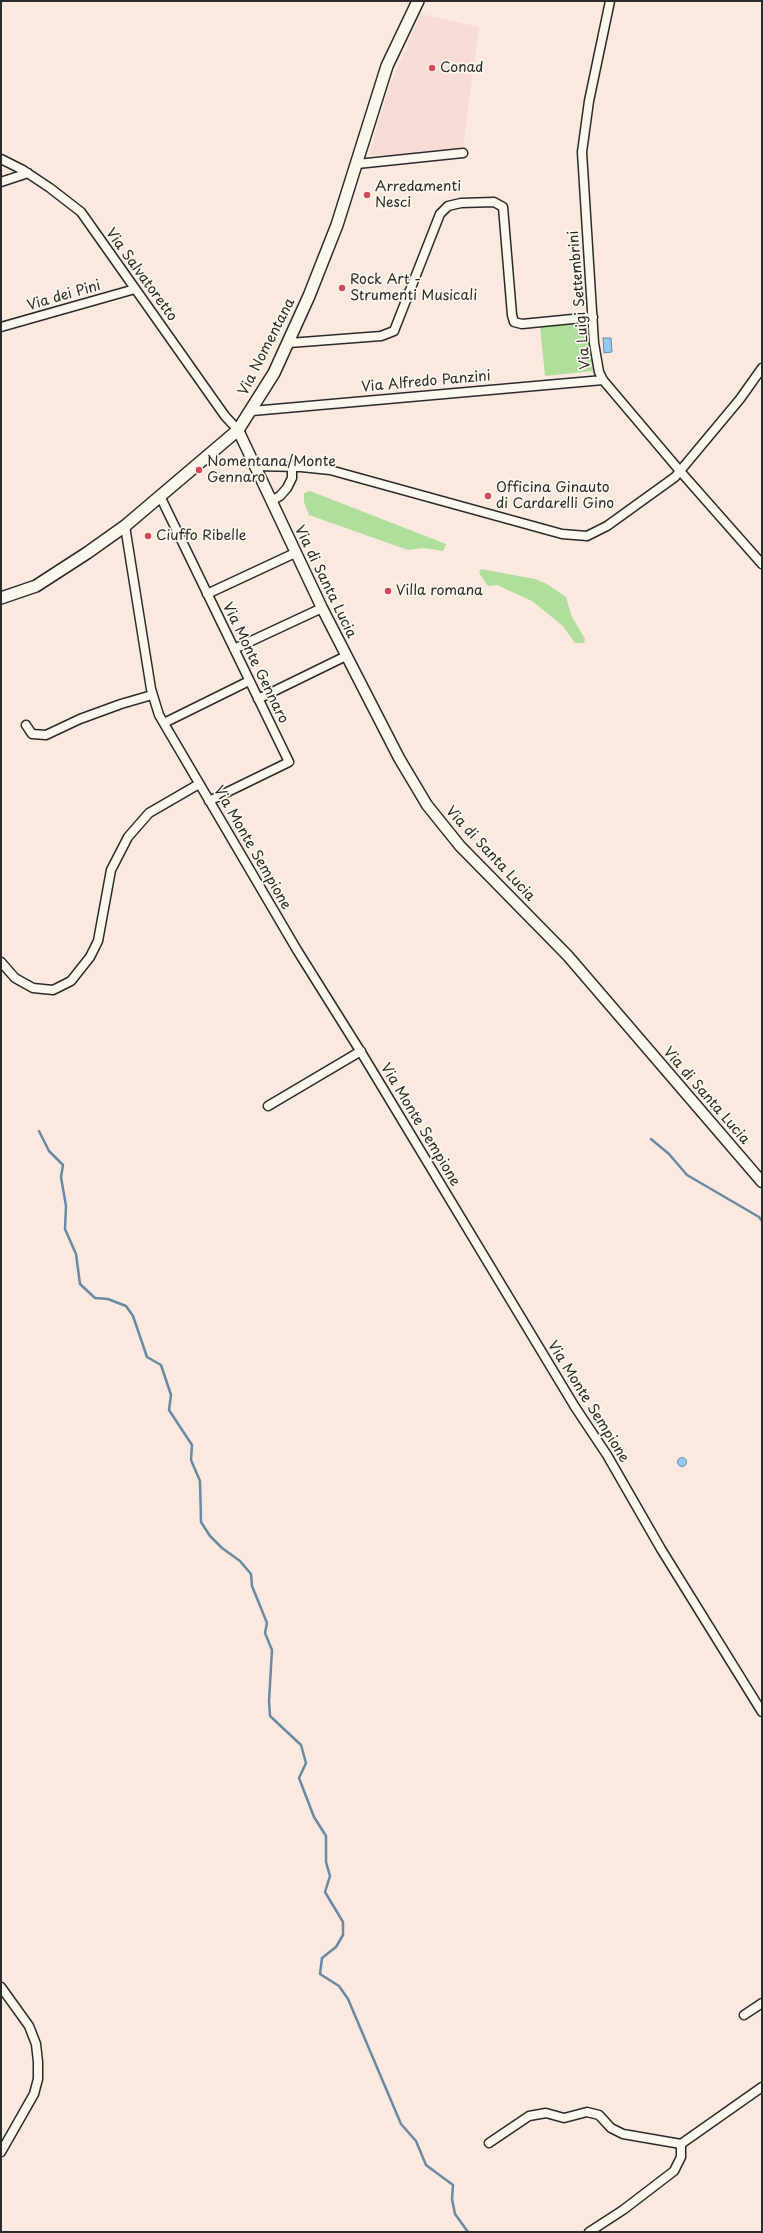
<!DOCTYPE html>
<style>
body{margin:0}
#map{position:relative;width:763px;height:2233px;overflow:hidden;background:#fbe9e0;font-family:"Playpen Sans",sans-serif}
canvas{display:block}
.frame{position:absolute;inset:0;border:2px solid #2b2b2b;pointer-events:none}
</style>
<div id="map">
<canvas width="763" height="2233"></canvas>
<div class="frame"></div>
</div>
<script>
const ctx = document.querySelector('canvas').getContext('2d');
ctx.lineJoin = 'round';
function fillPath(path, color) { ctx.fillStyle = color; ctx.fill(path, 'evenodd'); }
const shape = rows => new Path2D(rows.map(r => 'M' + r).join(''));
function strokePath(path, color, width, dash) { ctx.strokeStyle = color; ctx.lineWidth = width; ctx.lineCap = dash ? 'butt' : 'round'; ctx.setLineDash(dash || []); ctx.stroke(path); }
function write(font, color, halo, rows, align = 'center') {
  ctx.font = font + ' "Playpen Sans",sans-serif'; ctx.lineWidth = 3.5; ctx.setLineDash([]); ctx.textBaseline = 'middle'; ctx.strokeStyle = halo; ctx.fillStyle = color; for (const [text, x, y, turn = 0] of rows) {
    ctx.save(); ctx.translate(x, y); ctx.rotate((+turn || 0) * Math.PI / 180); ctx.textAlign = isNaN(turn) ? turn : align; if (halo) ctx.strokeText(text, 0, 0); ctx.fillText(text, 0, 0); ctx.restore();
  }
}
fillPath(shape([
 [421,14,479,27,463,147,396,155,369,155,389,87]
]), '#f7dbd5');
fillPath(shape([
 [588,321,593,371,545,376,540,325],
 [310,491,446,544,443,551,424,548,408,550,309,515,304,502,304,493],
 [481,569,535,579,547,584,566,597,572,617,585,639,584,643,575,643,563,626,532,601,497,585,488,586,479,573]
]), '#b0de9d');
const water = shape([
 [603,338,611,338,612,352,604,353,603,338],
 '677.5 1462a4.5 4.5 0 1 1 9 0a4.5 4.5 0 1 1-9 0Z'
]);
fillPath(water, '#92caf1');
strokePath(water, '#698aa2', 1);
strokePath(shape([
 [39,1131,49,1151,63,1165,61,1177,66,1206,65,1229,76,1254,80,1284,95,1298,108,1299,126,1306,133,1316,147,1357,161,1365,171,1395,169,1410,192,1445,191,1460,200,1481,201,1522,210,1536,222,1548,240,1561,251,1574,252,1586,267,1623,265,1633,272,1650,269,1701,270,1716,301,1745,306,1763,299,1778,314,1817,326,1836,326,1862,330,1876,325,1892,343,1922,343,1935,336,1947,322,1958,320,1974,339,1986,348,1999,401,2124,416,2141,426,2165,453,2185,452,2199,455,2214,468,2232],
 [651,1139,669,1154,687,1175,759,1217,762,1221]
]), '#698aa2', 2.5);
const minor = shape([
 [610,1,589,101,582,152,594,343,599,372,603,380,680,471,762,564],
 [1,159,23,170,50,188,81,212,225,416,238,430],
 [357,164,463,153],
 [1,182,28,173],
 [1,327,135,289],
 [289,343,381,336,394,331,440,214,448,206,461,203,494,202,503,207,512,315,514,322,522,324,593,317],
 [252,411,603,380],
 [254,466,301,467,330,470,562,534,587,536,607,526,675,477,740,399,762,368],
 [160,496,289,762,209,801],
 [271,501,280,496,287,488,292,478,292,466],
 [125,526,151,689,159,715,297,950,364,1057,575,1407,607,1455,661,1549,762,1712],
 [207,594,295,553],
 [234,649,322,608],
 [258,699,346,656],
 [164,723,249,681],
 [26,725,32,734,46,735,80,719,121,704,152,695],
 [1,962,15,978,33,988,53,990,71,981,90,957,98,941,111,870,128,837,149,813,199,784],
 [268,1106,361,1051],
 [1,1987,29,2026,36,2044,38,2062,38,2079,34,2094,1,2152],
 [744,2015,762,2003],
 [489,2143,529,2116,546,2113,564,2118,587,2112,599,2115,611,2128,623,2134,681,2144],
 [589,2232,623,2210,674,2171,681,2157,681,2144,762,2087]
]);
const tertiary = shape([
 [238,430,322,608,399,758,427,805,460,846,568,956,762,1182]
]);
const secondary = shape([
 [1,598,36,586,87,553,125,526,238,430,274,373,309,296,337,225,387,66,418,1]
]);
strokePath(minor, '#2b2b2b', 11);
strokePath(tertiary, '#2b2b2b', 13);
strokePath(secondary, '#2b2b2b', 14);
strokePath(minor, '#fbf7ec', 8);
strokePath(tertiary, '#fbf7ec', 10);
strokePath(secondary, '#fbf7ec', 11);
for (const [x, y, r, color] of [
 [432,68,4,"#d1495b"],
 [367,195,4,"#d1495b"],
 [342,288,4,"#d1495b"],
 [199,470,4,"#d1495b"],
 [488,496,4,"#d1495b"],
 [148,536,4,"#d1495b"],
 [388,591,4,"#d1495b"]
]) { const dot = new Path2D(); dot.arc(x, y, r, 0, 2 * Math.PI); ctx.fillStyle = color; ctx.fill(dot); strokePath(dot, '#fbf7ec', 1.5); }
write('14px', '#2b2b2b', '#fbf7ec', [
 ["Conad",440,68],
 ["Arredamenti",375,187],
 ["Nesci",375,203],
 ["Rock Art -",350,280],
 ["Strumenti Musicali",350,296],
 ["Nomentana/Monte",207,462],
 ["Gennaro",207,478],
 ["Officina Ginauto",496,488],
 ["di Cardarelli Gino",496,504],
 ["Ciuffo Ribelle",156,536],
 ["Villa romana",396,591]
], 'left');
write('14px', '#2b2b2b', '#fbf7ec', [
 ["Via Salvatoretto",141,275,54],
 ["Via dei Pini",64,296,-16],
 ["Via Luigi Settembrini",580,300,-95],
 ["Via Nomentana",267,347,-63],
 ["Via Alfredo Panzini",426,382,-5],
 ["Via di Santa Lucia",325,582,64],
 ["Via Monte Gennaro",255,663,64],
 ["Via Monte Sempione",252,848,60],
 ["Via di Santa Lucia",490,854,47],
 ["Via di Santa Lucia",706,1096,49],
 ["Via Monte Sempione",420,1125,59],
 ["Via Monte Sempione",588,1402,58]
]);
</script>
